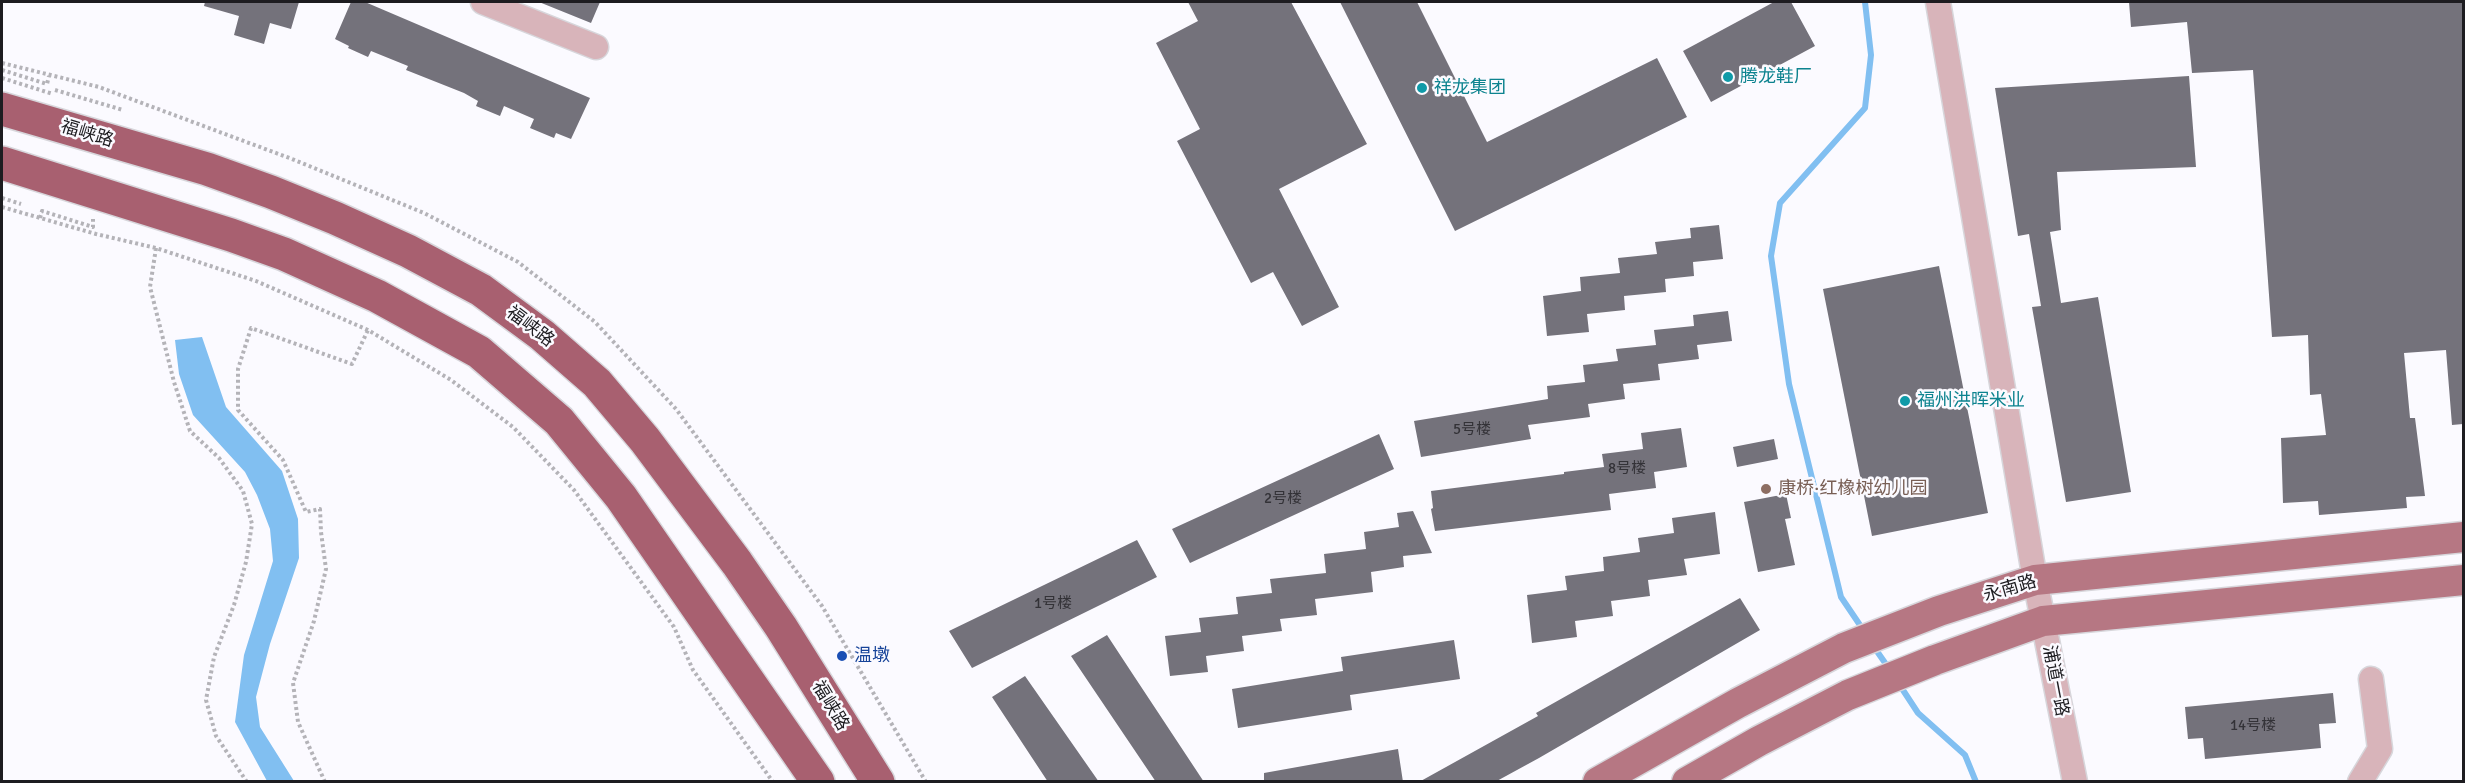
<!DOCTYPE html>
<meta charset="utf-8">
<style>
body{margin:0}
#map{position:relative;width:2465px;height:783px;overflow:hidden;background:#fbfaff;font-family:Signika,sans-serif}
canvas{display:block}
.frame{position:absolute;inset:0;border:3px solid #1d1c20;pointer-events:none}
</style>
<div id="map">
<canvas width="2465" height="783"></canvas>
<div class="frame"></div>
</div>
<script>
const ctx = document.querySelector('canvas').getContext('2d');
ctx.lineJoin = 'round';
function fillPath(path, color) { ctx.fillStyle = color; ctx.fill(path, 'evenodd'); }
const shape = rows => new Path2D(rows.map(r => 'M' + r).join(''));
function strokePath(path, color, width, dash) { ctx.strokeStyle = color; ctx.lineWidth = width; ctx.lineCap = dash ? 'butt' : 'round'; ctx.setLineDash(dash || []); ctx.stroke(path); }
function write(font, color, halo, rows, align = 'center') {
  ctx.font = font + ' Signika,"Noto Sans SC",sans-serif'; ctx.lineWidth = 5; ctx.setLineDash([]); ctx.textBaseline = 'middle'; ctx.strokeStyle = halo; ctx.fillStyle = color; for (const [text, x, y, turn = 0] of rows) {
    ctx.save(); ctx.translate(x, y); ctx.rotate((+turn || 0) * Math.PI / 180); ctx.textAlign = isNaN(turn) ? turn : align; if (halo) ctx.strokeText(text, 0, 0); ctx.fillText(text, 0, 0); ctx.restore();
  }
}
fillPath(shape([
 [202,337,226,407,282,471,298,519,299,558,270,644,256,697,260,727,294,781,267,781,235,722,244,655,273,561,270,529,257,495,245,472,193,415,179,374,175,340]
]), '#81bff1');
strokePath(shape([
 [1864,631,1841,597,1789,384,1771,256,1780,203,1865,108,1871,55,1865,2],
 [1874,647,1890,670],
 [1899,684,1918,713,1965,755,1976,782]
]), '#81bff1', 6);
fillPath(shape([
 [205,2,299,2,291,29,270,23,264,44,234,35,239,16,204,6],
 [351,2,365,2,590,98,571,139,556,133,554,138,530,128,534,119,504,106,500,116,476,106,478,101,464,93,406,70,408,66,371,51,368,57,348,48,349,46,335,39],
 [539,2,600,2,591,23],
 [1188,2,1291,2,1367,144,1279,189,1339,307,1302,326,1273,272,1251,283,1177,141,1200,129,1156,43,1198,21],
 [1340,2,1417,2,1487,142,1657,58,1687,117,1455,231],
 [1774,2,1791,2,1815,46,1711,102,1683,51],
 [2129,2,2463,2,2463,424,2452,425,2446,350,2404,353,2410,418,2415,418,2425,496,2406,497,2407,508,2319,515,2318,501,2283,503,2281,438,2326,435,2321,394,2310,395,2308,335,2272,337,2253,70,2192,73,2187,22,2131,27],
 [2189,76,2196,167,2057,172,2061,230,2050,232,2061,303,2098,297,2131,492,2066,502,2032,307,2041,306,2029,234,2018,236,1995,88],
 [1719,225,1723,259,1693,262,1694,276,1665,279,1666,292,1624,296,1625,310,1587,314,1589,332,1547,336,1543,296,1581,291,1580,277,1620,273,1618,258,1657,254,1655,242,1691,238,1690,228],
 [1939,266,1988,513,1872,536,1823,289],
 [1728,311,1732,341,1697,345,1699,359,1658,364,1660,380,1623,384,1625,399,1588,404,1590,417,1528,425,1531,439,1421,457,1414,421,1548,399,1547,386,1585,382,1583,365,1618,361,1616,349,1656,345,1654,330,1694,326,1693,315],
 [1681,428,1687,467,1654,472,1656,488,1609,494,1611,510,1435,531,1431,509,1433,508,1431,491,1564,474,1564,472,1604,467,1602,454,1643,449,1641,433],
 [1379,434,1394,469,1190,563,1172,529],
 [1774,439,1778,459,1737,467,1733,447],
 [1786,494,1791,518,1785,519,1795,565,1758,572,1744,502],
 [1413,511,1432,553,1403,556,1404,567,1371,572,1373,592,1315,599,1317,615,1280,619,1282,631,1242,636,1244,651,1206,656,1208,672,1170,676,1165,636,1201,632,1199,618,1238,614,1236,597,1272,593,1270,579,1326,573,1324,554,1366,549,1364,532,1399,527,1397,513],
 [1715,512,1720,554,1684,559,1687,575,1648,580,1650,596,1611,601,1613,616,1575,621,1577,637,1532,643,1527,595,1567,590,1565,576,1604,571,1603,557,1640,552,1638,538,1674,533,1672,518],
 [1137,540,1157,577,972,668,949,631],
 [1740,598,1760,630,1539,758,1495,782,1419,782,1538,716,1536,713],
 [1107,635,1130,670,1204,782,1156,782,1071,656],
 [1454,640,1460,679,1350,695,1352,710,1238,728,1232,689,1343,671,1341,657],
 [1025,676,1099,782,1048,782,992,697],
 [2333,693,2336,723,2319,724,2321,748,2205,759,2203,738,2188,739,2185,707],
 [1398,749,1403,782,1264,782,1264,773]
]), '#74727b');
const minor = shape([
 [483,2,596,47],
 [1938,2,2035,580,2075,782],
 [2360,782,2380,749,2371,679]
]);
const major = shape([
 [1598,782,1738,703,1844,648,1939,611,2035,580,2464,537],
 [1687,782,1759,741,1848,695,1935,660,2043,621,2464,580]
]);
const highway = shape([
 [2,109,207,169,271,192,335,218,408,251,481,290,542,335,597,383,645,440,737,563,781,627,878,782],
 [2,163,231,235,284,254,377,296,479,352,559,421,621,497,818,782]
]);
strokePath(minor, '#d7d6db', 27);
strokePath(major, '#d7d6db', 33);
strokePath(highway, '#d7d6db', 36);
strokePath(shape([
 [2,63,99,87,292,159,424,213,518,262,595,322,676,409,822,606,926,782],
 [2,70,47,84,49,76],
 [2,78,53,94],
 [55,90,123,110],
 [2,198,21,204],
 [2,207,96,234,156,248,256,281,368,330,451,380,513,427,574,490,674,627,693,670,773,782],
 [40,218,42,211,93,227,93,219],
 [156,248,150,287,174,382,190,431,219,458,243,491,252,524,246,562,234,605,214,657,206,700,216,736,247,782],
 [325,782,298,722,293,683,314,621,326,569,321,532,320,509,306,512,283,460,238,410,238,369,251,328,352,364,368,330]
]), '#b4b3b8', 4, [3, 3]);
strokePath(minor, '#d8b4ba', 24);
strokePath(major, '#b67783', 30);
strokePath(highway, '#a86070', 33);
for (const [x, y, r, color] of [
 [1728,77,6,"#0f9aa8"],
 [1422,88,6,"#0f9aa8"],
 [1905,401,6,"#0f9aa8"],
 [1766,489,6,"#8d6e63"],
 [842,656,6,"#1a4fb4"]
]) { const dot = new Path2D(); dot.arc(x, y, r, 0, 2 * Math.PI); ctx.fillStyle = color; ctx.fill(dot); strokePath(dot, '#fbfaff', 2); }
write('15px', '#333237', null, [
 ["5号楼",1472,430],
 ["8号楼",1627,469],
 ["2号楼",1283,499],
 ["1号楼",1053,604],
 ["14号楼",2253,726]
]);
write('18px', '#0d838f', '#fbfaff', [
 ["腾龙鞋厂",1740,77],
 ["祥龙集团",1434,88],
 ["福州洪晖米业",1917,401]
], 'left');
write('18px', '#1d1c20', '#fbfaff', [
 ["福峡路",87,134,17],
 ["福峡路",530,327,37],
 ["永南路",2010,589,-16],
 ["浦道一路",2055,681,79],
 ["福峡路",830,706,59]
]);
write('18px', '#785e54', '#fbfaff', [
 ["康桥·红橡树幼儿园",1778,489]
], 'left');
write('18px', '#164399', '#fbfaff', [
 ["温墩",854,656]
], 'left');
</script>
